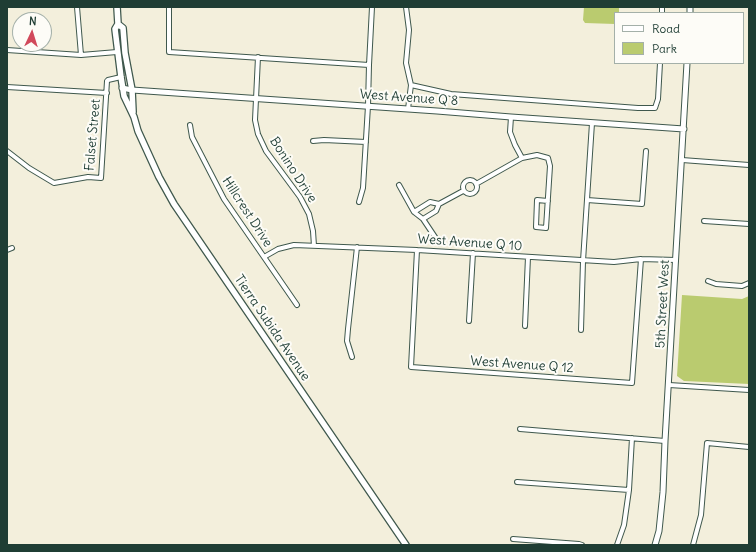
<!DOCTYPE html>
<style>
body{margin:0}
#map{position:relative;width:756px;height:552px;overflow:hidden;background:#f3efdc;font-family:Delius,sans-serif}
canvas{display:block}
.frame{position:absolute;inset:0;border:8px solid #1f3d34;pointer-events:none}
.legend{position:absolute;left:614px;top:12px;width:130px;height:52px;box-sizing:border-box;background:#fdfcf7;border:1px solid #a4b0a9;margin:0;padding:5px 7px;list-style:none;font-size:12px;color:#1f3d34}
.legend li{display:flex;align-items:center;gap:8px;height:20px}
.legend b{width:20px;border:1px solid #a4b0a9}
.north{position:absolute;left:12px;top:12px;width:40px;height:40px;box-sizing:border-box;background:#fdfcf7;border:1px solid #a4b0a9;border-radius:50%;rotate:4deg;font-size:11px;font-weight:700;line-height:16px;text-align:center;color:#1f3d34}
.north::after{content:'';display:block;margin:auto;width:14px;height:18px;background:#d1495b;clip-path:polygon(50% 0,100% 100%,50% 72%,0 100%)}
</style>
<div id="map">
<canvas width="756" height="552"></canvas>
<div class="frame"></div>
<ul class="legend">
<li><b style="height:5px;background:#fff"></b>Road</li>
<li><b style="height:11px;background:#bacb6f"></b>Park</li>
</ul>
<div class="north">N</div>
</div>
<script>
const ctx = document.querySelector('canvas').getContext('2d');
ctx.lineJoin = 'round';
function fillPath(path, color) { ctx.fillStyle = color; ctx.fill(path, 'evenodd'); }
const shape = rows => new Path2D(rows.map(r => 'M' + r).join(''));
function strokePath(path, color, width, dash) { ctx.strokeStyle = color; ctx.lineWidth = width; ctx.lineCap = dash ? 'butt' : 'round'; ctx.setLineDash(dash || []); ctx.stroke(path); }
function write(font, color, halo, rows, align = 'center') {
  ctx.font = font + ' Delius,sans-serif'; ctx.lineWidth = 4; ctx.setLineDash([]); ctx.textBaseline = 'middle'; ctx.strokeStyle = halo; ctx.fillStyle = color; for (const [text, x, y, turn = 0] of rows) {
    ctx.save(); ctx.translate(x, y); ctx.rotate((+turn || 0) * Math.PI / 180); ctx.textAlign = isNaN(turn) ? turn : align; if (halo) ctx.strokeText(text, 0, 0); ctx.fillText(text, 0, 0); ctx.restore();
  }
}
fillPath(shape([
 [584,7,619,7,619,13,615,13,615,24,585,23,583,20],
 [682,295,742,299,749,296,749,384,684,381,677,376]
]), '#bacb6f');
const minor = shape([
 [77,7,81,55],
 [169,7,169,52,369,65],
 [406,7,409,30,406,63,411,85,451,94,638,108,655,108,658,99,660,63],
 [662,13,662,7],
 [7,50,81,55,117,52],
 [258,57,255,120,258,134,266,151,300,197,309,214,313,231,314,246],
 [7,87,107,93],
 [368,106,369,65,372,7],
 [408,109,411,85],
 [511,117,510,132,515,145,522,158],
 [190,125,192,137,224,199,297,305],
 [313,141,324,140,366,142],
 [7,151,29,168,54,183,88,177,101,178,107,81,108,80,121,77],
 [682,160,749,165],
 '463 187a7 7 0 1 1 14 0a7 7 0 1 1-14 0Z',
 [476,184,522,158,537,155,548,158,550,166,546,228,536,227,537,200,548,201],
 [399,185,414,212,423,219,436,211,439,204,463,191],
 [587,200,642,204,646,151],
 [359,202,363,188,368,106],
 [414,212,430,202,439,204],
 [423,219,439,243],
 [704,221,749,224],
 [7,250,12,248],
 [417,250,411,367,632,383,641,259],
 [264,257,278,249,294,245,417,250,614,262,641,259,676,260],
 [708,281,716,284,742,286,749,283],
 [469,321,473,253],
 [525,326,528,257],
 [581,330,583,261,592,123],
 [352,357,347,341,348,329,357,247],
 [669,385,749,390],
 [520,429,665,441],
 [517,482,629,490],
 [513,539,579,544,582,545],
 [617,545,624,525,629,490,632,438],
 [693,545,701,515,707,443,749,447]
]);
const tertiary = shape([
 [690,13,690,7],
 [122,88,132,90,437,111,511,117,684,129],
 [655,545,659,531,663,492,665,441,687,63]
]);
const secondary = shape([
 [117,7,118,24,115,29,121,77,124,96,134,117,138,131,159,177,174,204,406,545],
 [118,24,123,28,125,53,132,90,133,112]
]);
strokePath(minor, '#3f584d', 6);
strokePath(tertiary, '#3f584d', 7);
strokePath(secondary, '#3f584d', 8);
strokePath(minor, '#fff', 4);
strokePath(tertiary, '#fff', 5);
strokePath(secondary, '#fff', 5.5);
write('13px', '#1f3d34', '#fdfcf7', [
 ["West Avenue Q 8",409,98,4],
 ["Falset Street",93,135,-85],
 ["Bonino Drive",293,170,57],
 ["Hillcrest Drive",247,212,57],
 ["West Avenue Q 10",470,243,4],
 ["5th Street West",663,304,-87],
 ["Tierra Subida Avenue",272,328,56],
 ["West Avenue Q 12",522,365,4]
]);
</script>
